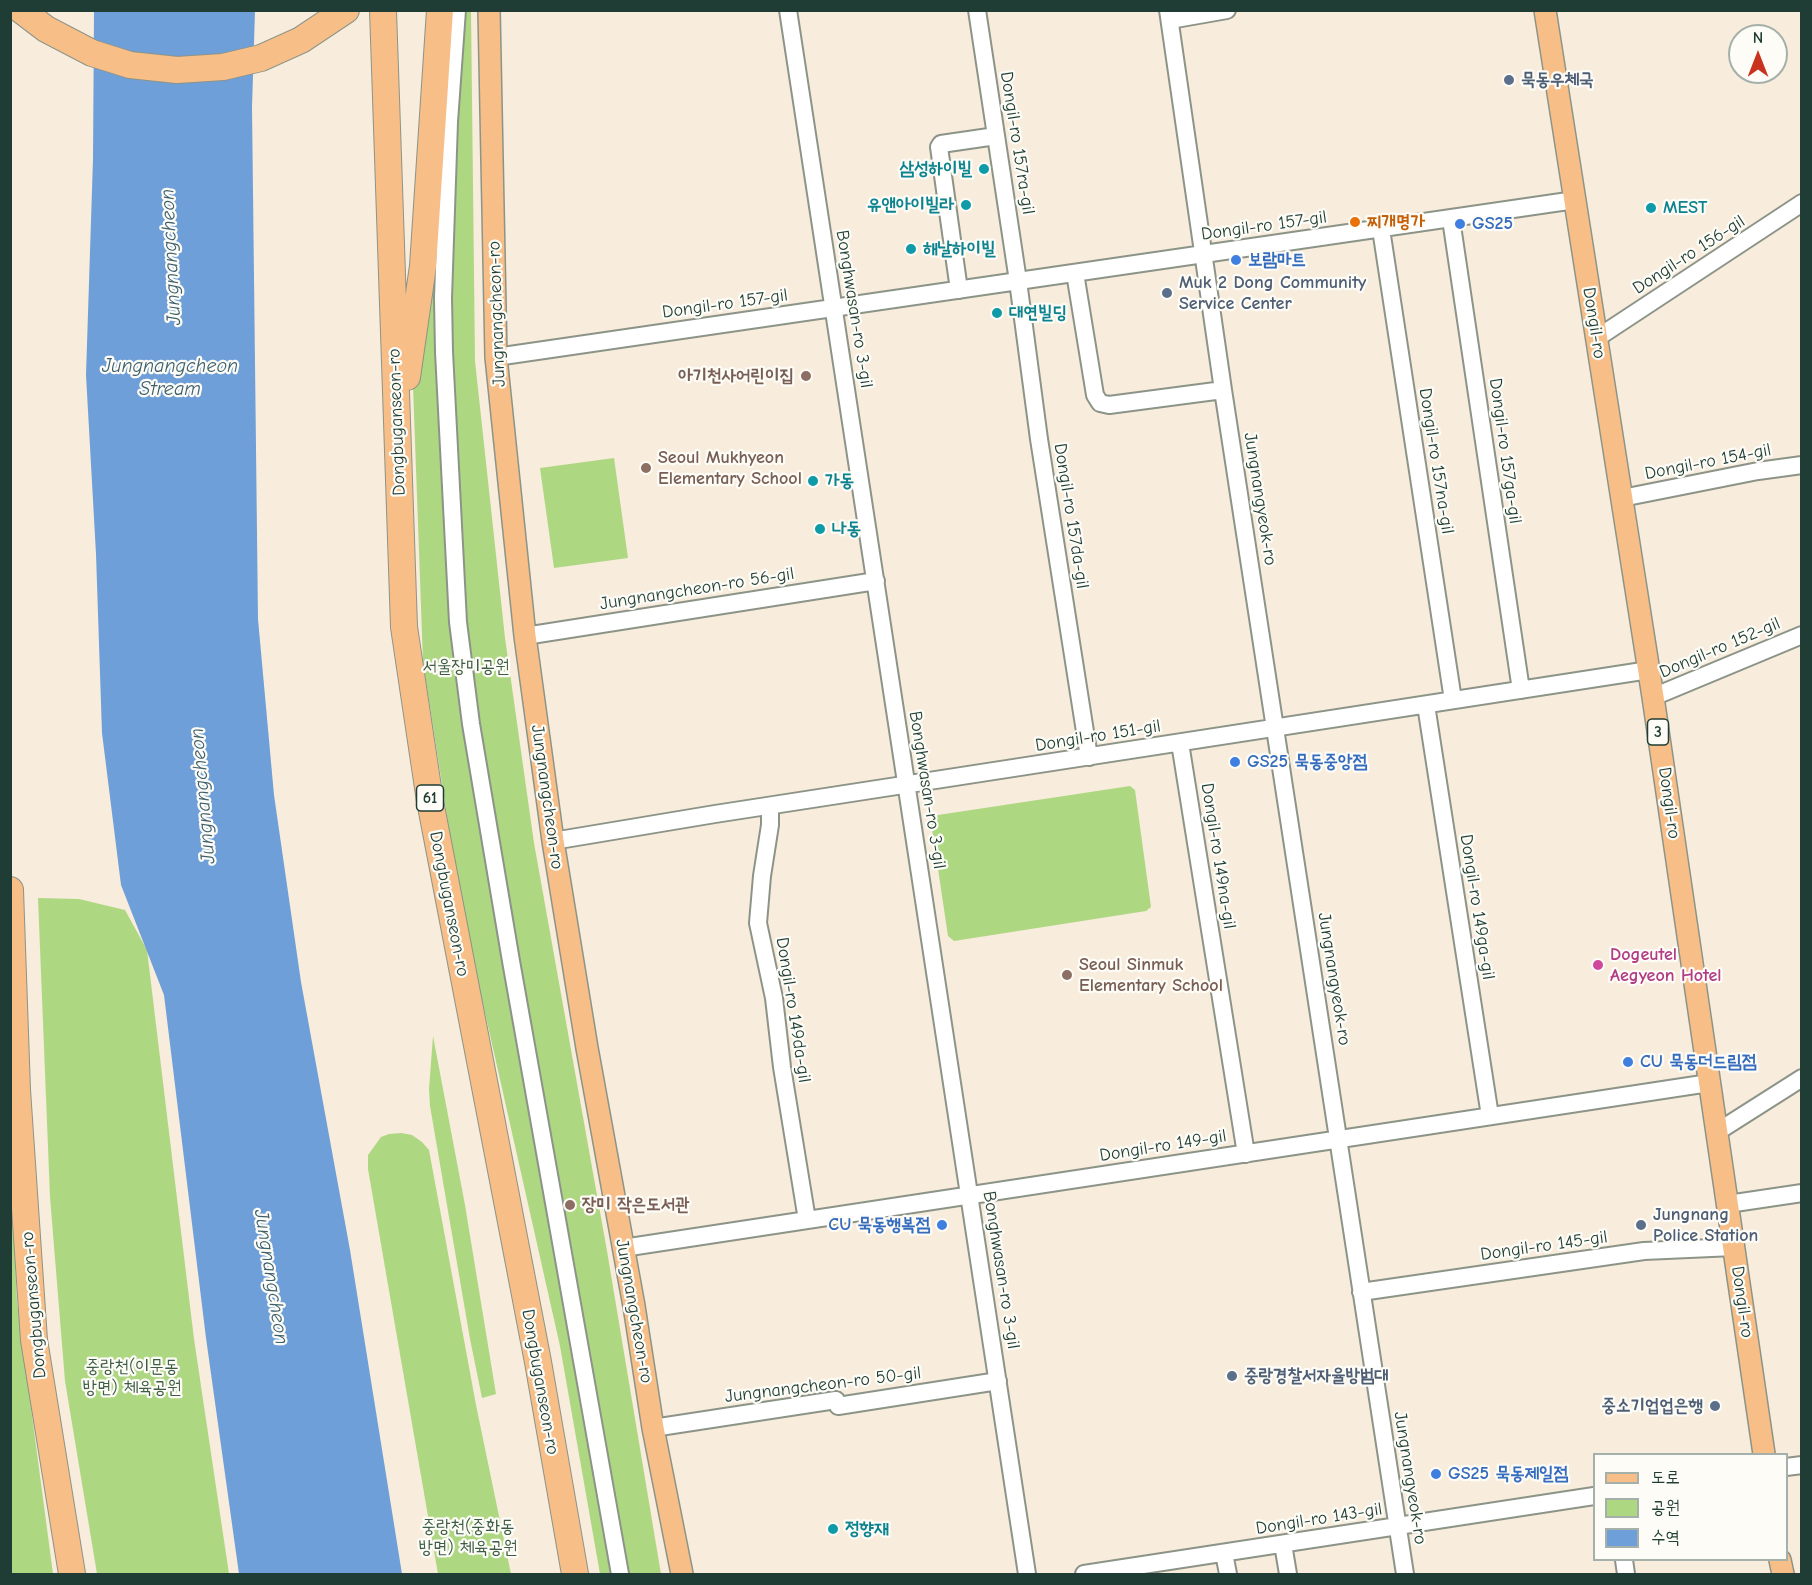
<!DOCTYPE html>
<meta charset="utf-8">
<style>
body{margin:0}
#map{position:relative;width:1812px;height:1585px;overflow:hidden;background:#f8ecdc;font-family:"Comic Neue","Poor Story",sans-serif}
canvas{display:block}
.frame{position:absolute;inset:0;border:12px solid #1f3d34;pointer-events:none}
.legend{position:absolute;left:1593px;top:1453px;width:195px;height:108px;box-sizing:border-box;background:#fdfcf7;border:2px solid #a4b0a9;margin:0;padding:8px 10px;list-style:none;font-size:18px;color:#1f3d34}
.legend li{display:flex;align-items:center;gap:12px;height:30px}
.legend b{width:30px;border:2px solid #a4b0a9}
.north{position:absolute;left:1728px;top:24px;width:60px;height:60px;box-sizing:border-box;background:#fdfcf7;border:2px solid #a4b0a9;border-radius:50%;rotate:0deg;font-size:16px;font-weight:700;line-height:24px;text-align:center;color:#1f3d34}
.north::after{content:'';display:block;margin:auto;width:21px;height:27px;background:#c8321e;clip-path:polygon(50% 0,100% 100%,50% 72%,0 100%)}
</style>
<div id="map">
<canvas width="1812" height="1585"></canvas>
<div class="frame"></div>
<ul class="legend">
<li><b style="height:8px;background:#f7be87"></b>도로</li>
<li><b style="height:16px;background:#aed782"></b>공원</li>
<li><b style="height:16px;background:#6f9fd8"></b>수역</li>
</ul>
<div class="north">N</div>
</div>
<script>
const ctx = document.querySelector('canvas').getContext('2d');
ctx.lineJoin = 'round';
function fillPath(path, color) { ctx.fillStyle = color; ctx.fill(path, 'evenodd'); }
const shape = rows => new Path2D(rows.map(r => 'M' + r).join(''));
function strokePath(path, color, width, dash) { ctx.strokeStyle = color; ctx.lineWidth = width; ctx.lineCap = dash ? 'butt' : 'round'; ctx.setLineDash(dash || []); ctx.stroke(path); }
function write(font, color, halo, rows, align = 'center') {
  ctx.font = font + ' "Comic Neue","Poor Story",sans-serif'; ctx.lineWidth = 4.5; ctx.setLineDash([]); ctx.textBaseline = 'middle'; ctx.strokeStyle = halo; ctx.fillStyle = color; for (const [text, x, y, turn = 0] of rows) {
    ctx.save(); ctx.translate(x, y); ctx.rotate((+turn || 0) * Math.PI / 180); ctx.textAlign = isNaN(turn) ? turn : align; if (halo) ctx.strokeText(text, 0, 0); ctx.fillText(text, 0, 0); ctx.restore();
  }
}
fillPath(shape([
 [446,11,471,11,475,361,505,638,534,843,607,1251,661,1574,600,1574,560,1346,461,906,423,662,413,386],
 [614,458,628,558,554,568,540,468],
 [1130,786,1135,790,1151,907,1146,911,954,941,948,936,931,822,938,815],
 [38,898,79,899,125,910,147,950,194,1339,229,1574,97,1574,65,1381,50,1197],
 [433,1036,465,1205,496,1394,482,1398,470,1339,430,1106,429,1089],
 [401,1133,412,1135,422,1142,429,1150,476,1405,511,1574,438,1574,368,1169,368,1155,381,1137,389,1134],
 [10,1164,17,1302,53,1574,11,1574]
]), '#aed782');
fillPath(shape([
 [94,11,255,11,252,107,258,619,274,795,301,982,350,1250,402,1574,239,1574,206,1338,164,995,121,885,102,733,96,554,86,375,93,159]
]), '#6f9fd8');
const minor = shape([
 [457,10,449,122,443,298,444,352,458,622,471,724,511,961,620,1574],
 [788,10,1027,1574],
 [977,10,1018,281,1039,439,1089,757],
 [1168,10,1223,390,1405,1574],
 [1170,20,1227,10],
 [1451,219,1521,690],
 [1381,229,1453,700],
 [1075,273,1095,395,1100,403,1109,405,1223,390],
 [959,290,939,147,941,144,996,136],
 [1597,338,1802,203],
 [496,357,1575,200],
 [1622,498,1758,471,1802,465],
 [525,636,876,581],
 [1653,697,1802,635],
 [1426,705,1490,1116],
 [1180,743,1246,1154],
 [770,806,770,825,762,876,758,923,774,998,782,1067,807,1220],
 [553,841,715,814,1649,670],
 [1717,1132,1802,1078],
 [1728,1204,1802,1193],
 [623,1248,1709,1083],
 [1361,1292,1644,1251,1734,1247],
 [653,1428,836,1400,838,1406,998,1381],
 [1786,1467,1802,1465],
 [1283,1544,1288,1574],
 [1224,1553,1228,1574],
 [1624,1560,1626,1574],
 [1084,1574,1594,1496]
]);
const major = shape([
 [489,10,496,357,525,636,553,841,587,1048,634,1306,653,1428,682,1574],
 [1545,10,1653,697,1764,1454],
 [1780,1560,1783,1574]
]);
const highway = shape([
 [21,10,46,29,92,53,130,65,177,70,223,67,261,58,301,40,346,10],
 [383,10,404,627,430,801,538,1362,575,1574],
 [407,377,423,266,440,10],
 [10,890,17,1090,34,1340,72,1574]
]);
strokePath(minor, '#8c9488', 20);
strokePath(major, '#8c9488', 24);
strokePath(highway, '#8c9488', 28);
strokePath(minor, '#fff', 16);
strokePath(major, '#f7be87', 21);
strokePath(highway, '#f7be87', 26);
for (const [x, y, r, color] of [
 [1509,80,6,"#5c6f8a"],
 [984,169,6,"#0f9aa8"],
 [966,205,6,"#0f9aa8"],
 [1651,208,6,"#0f9aa8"],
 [1355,222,6,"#e8710a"],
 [1460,224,6,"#3f7fe0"],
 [911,249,6,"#0f9aa8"],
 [1236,260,6,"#3f7fe0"],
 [1167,293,6,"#5c6f8a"],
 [997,313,6,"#0f9aa8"],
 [806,376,6,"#8d6e63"],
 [646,468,6,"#8d6e63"],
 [813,481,6,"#0f9aa8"],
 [820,529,6,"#0f9aa8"],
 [1235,762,6,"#3f7fe0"],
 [1598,965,6,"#d1479c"],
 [1067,975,6,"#8d6e63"],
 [1628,1062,6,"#3f7fe0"],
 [570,1205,6,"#8d6e63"],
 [942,1225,6,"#3f7fe0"],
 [1641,1225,6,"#5c6f8a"],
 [1232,1376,6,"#5c6f8a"],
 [1715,1406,6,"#5c6f8a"],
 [1436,1474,6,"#3f7fe0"],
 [833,1529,6,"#0f9aa8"]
]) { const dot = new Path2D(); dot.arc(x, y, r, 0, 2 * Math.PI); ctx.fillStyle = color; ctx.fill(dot); strokePath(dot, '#fdfcf7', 2); }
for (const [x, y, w] of [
 [1658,732,21],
 [430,798,27]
]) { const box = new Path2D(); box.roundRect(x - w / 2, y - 13, w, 26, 4.5); ctx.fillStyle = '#fdfcf7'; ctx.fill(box); strokePath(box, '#1f3d34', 1.5); }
write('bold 16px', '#1f3d34', null, [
 ["3",1658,732],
 ["61",430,798]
]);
write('bold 18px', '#4e5e75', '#fdfcf7', [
 ["묵동우체국",1521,80],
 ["Muk 2 Dong Community",1179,283],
 ["Service Center",1179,304],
 ["Jungnang",1653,1215],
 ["Police Station",1653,1236],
 ["중랑경찰서자율방범대",1244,1376],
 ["중소기업업은행",1703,1406,"right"]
], 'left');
write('18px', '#1f3d34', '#fdfcf7', [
 ["Dongil-ro 157ra-gil",1017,143,81],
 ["Dongil-ro 157-gil",1264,226,-8],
 ["Dongil-ro 156-gil",1689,255,-33],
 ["Dongil-ro 157-gil",725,304,-8],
 ["Bonghwasan-ro 3-gil",854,309,81],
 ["Jungnangcheon-ro",497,314,-92],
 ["Dongil-ro",1594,323,81],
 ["Dongbuganseon-ro",397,422,-92],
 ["Dongil-ro 157ga-gil",1505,451,82],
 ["Dongil-ro 157na-gil",1436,461,81],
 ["Dongil-ro 154-gil",1708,462,-11],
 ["Jungnangyeok-ro",1260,499,81],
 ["Dongil-ro 157da-gil",1071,516,81],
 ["Jungnangcheon-ro 56-gil",697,589,-9],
 ["Dongil-ro 152-gil",1720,648,-23],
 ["Dongil-ro 151-gil",1098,736,-9],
 ["Bonghwasan-ro 3-gil",927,790,81],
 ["Jungnangcheon-ro",547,797,82],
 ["Dongil-ro",1669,803,82],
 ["Dongil-ro 149na-gil",1218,856,81],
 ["Dongbuganseon-ro",449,904,79],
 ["Dongil-ro 149ga-gil",1477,907,81],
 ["Jungnangyeok-ro",1334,979,81],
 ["Dongil-ro 149da-gil",793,1010,81],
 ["Dongil-ro 149-gil",1163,1146,-9],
 ["Dongil-ro 145-gil",1544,1246,-8],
 ["Bonghwasan-ro 3-gil",1001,1270,81],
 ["Dongil-ro",1742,1302,82],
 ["Dongbuganseon-ro",34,1305,-95],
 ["Jungnangcheon-ro",634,1311,80],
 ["Dongbuganseon-ro",540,1382,80],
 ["Jungnangcheon-ro 50-gil",823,1385,-7],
 ["Jungnangyeok-ro",1410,1478,81],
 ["Dongil-ro 143-gil",1319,1519,-9]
]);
write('bold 18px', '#0d838f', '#fdfcf7', [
 ["삼성하이빌",972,169,"right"],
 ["유앤아이빌라",954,205,"right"],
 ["MEST",1663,208],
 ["해날하이빌",923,249],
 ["대연빌딩",1009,313],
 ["가동",825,481],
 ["나동",832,529],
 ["정향재",845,1529]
], 'left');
write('bold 18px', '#c56008', '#fdfcf7', [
 ["찌개명가",1367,222]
], 'left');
write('bold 18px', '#366cbe', '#fdfcf7', [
 ["GS25",1472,224],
 ["보람마트",1248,260],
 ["GS25 묵동중앙점",1247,762],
 ["CU 묵동더드림점",1640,1062],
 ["CU 묵동행복점",930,1225,"right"],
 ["GS25 묵동제일점",1448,1474]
], 'left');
write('bold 18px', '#785e54', '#fdfcf7', [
 ["아기천사어린이집",794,376,"right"],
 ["Seoul Mukhyeon",658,458],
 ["Elementary School",658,479],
 ["Seoul Sinmuk",1079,965],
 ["Elementary School",1079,986],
 ["장미 작은도서관",582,1205]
], 'left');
write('18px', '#3c5c44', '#fdfcf7', [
 ["서울장미공원",466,667],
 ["중랑천(이문동",132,1367],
 ["방면) 체육공원",132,1388],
 ["중랑천(중화동",468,1527],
 ["방면) 체육공원",468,1548]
]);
write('bold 18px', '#b23c85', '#fdfcf7', [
 ["Dogeutel",1610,955],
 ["Aegyeon Hotel",1610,976]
], 'left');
write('italic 20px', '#3b5f6d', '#fdfcf7', [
 ["Jungnangcheon",171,257,-93],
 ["Jungnangcheon",170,366],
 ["Stream",170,389],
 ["Jungnangcheon",203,796,-95],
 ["Jungnangcheon",271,1277,81]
]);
</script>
